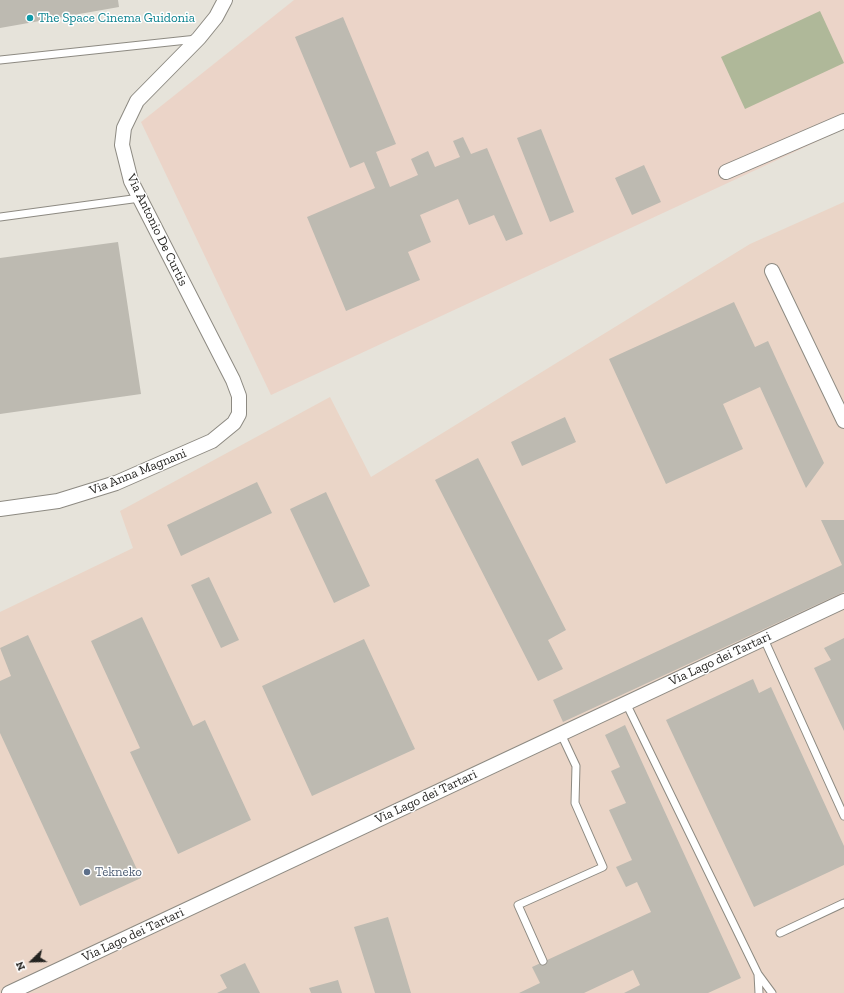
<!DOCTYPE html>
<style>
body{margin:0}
#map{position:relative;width:844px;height:993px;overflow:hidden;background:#e6e3da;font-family:"Zilla Slab",serif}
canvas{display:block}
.north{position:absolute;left:12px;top:941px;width:40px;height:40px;-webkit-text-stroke:3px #fff;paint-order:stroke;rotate:247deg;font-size:11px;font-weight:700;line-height:16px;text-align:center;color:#242320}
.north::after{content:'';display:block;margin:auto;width:14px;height:18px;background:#242320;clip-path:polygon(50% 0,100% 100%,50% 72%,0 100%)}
</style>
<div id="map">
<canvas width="844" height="993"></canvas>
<div class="north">N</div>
</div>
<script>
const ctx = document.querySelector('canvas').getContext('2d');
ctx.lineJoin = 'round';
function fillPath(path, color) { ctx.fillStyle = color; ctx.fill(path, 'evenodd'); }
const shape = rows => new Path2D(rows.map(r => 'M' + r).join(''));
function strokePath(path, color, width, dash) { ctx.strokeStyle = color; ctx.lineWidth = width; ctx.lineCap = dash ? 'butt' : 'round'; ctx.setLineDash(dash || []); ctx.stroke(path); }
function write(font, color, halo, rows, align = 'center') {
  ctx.font = font + ' "Zilla Slab",serif'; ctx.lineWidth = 3; ctx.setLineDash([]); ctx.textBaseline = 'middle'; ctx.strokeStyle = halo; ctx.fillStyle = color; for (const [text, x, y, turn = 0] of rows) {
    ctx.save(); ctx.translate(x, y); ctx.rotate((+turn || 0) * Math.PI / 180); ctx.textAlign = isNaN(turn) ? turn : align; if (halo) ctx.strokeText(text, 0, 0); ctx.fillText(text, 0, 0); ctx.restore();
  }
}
fillPath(shape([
 [844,202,844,993,0,993,0,612,133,548,120,511,330,397,371,477,750,244]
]), '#ead5c7');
fillPath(shape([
 [294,0,844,0,844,129,271,395,141,122]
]), '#ebd4c8');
fillPath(shape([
 [820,11,844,63,745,109,721,57]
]), '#afb899');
fillPath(shape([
 [0,0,118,0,119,7,0,28],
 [343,17,396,144,376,152,390,187,418,175,411,159,428,151,435,167,460,157,453,141,463,137,471,154,487,148,523,234,506,241,494,215,469,225,458,199,420,215,431,242,408,252,420,280,346,311,307,217,375,188,364,162,350,168,295,37],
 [541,129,574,212,550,222,517,138],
 [644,165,661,202,632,215,615,178],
 [118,242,141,394,0,414,0,258],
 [734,302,755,347,768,341,824,463,806,488,760,387,723,404,743,449,666,484,609,359],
 [565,417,576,442,522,466,511,442],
 [478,458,566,630,548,640,563,669,538,681,435,480],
 [257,482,272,513,181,556,167,525],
 [326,492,370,586,334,603,290,509],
 [821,520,844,520,844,592,563,722,553,700,842,565],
 [209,577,239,640,221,648,191,585],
 [142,617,193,726,205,720,251,820,178,854,130,752,140,748,91,641],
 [28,635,141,878,80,906,0,733,0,681,11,676,0,648],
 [844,638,844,731,814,668,831,660,824,648],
 [364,639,415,749,312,796,262,686],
 [753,679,759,693,771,687,844,846,844,865,754,907,666,720],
 [625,725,741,978,708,993,624,993,640,985,633,970,584,993,519,993,540,983,532,967,651,912,637,882,626,887,616,867,632,860,609,810,626,803,611,771,620,767,605,735],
 [388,917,411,993,375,993,354,927],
 [245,963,260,993,217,993,227,988,220,975],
 [338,980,342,993,311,993,309,988]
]), '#bdbab1');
const service = shape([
 [0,60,197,39],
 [0,217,140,198],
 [764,639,844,816],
 [626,703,758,974,759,993],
 [780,933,844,903],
 [543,961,518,905,603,867,575,803,576,766,561,734],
 [758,974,772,993]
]);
const minor = shape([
 [726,172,844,121],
 [772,271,844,421],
 [0,509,58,501,116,483,212,441,234,423,239,414,239,396,233,380,131,181,122,145,124,128,137,101,199,38,216,17,225,0],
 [9,993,844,601]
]);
strokePath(service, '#8d8a82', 9);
strokePath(minor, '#8d8a82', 16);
strokePath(service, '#fff', 7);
strokePath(minor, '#fff', 14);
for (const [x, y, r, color] of [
 [30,18,4,"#0f9aa8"],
 [87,872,4,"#5c6f8a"]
]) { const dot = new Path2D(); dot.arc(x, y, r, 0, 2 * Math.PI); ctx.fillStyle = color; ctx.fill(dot); strokePath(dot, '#fff', 1.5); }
write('13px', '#0d838f', '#fff', [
 ["The Space Cinema Guidonia",38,18]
], 'left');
write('13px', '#242320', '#fff', [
 ["Via Antonio De Curtis",157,230,64],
 ["Via Anna Magnani",138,472,-22],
 ["Via Lago dei Tartari",720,659,-25],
 ["Via Lago dei Tartari",426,797,-25],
 ["Via Lago dei Tartari",133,935,-25]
]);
write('13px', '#4e5e75', '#fff', [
 ["Tekneko",95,872]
], 'left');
</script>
